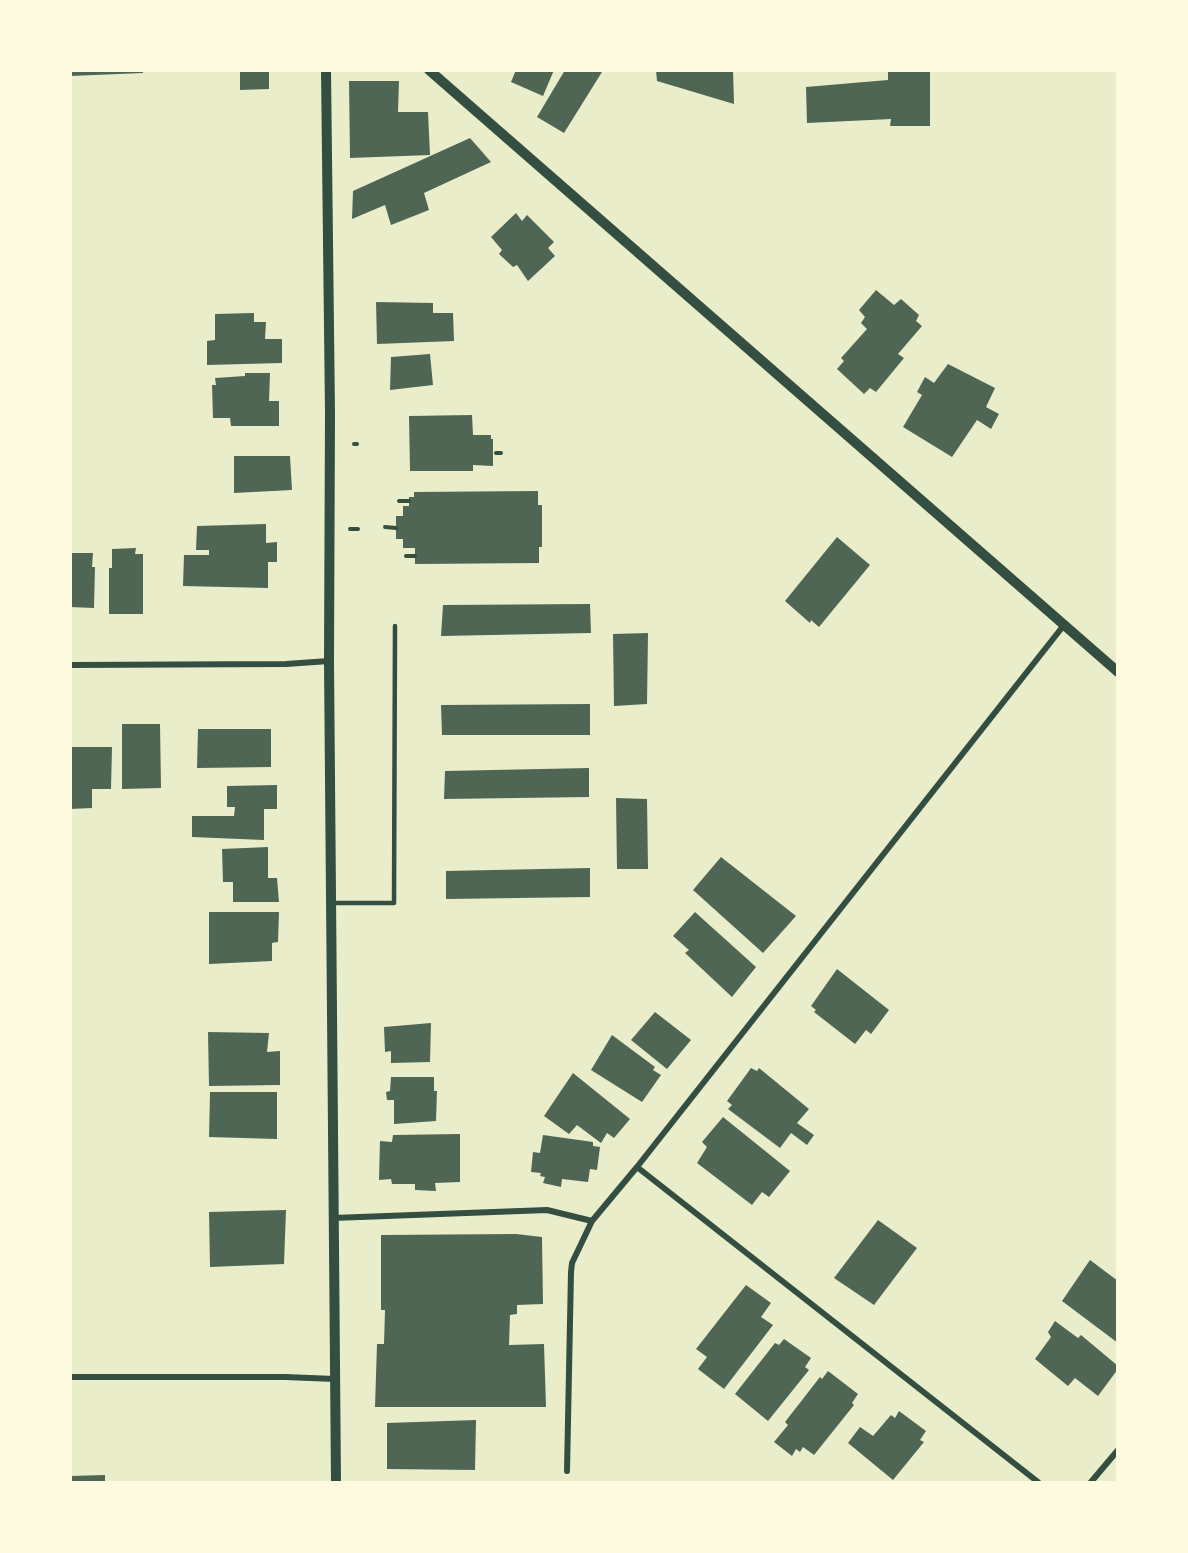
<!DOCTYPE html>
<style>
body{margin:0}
#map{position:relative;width:1188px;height:1553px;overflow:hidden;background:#e9edc9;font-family:Ubuntu,sans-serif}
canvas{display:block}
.frame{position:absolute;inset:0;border:72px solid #fefae0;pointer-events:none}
</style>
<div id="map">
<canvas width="1188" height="1553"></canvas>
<div class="frame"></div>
</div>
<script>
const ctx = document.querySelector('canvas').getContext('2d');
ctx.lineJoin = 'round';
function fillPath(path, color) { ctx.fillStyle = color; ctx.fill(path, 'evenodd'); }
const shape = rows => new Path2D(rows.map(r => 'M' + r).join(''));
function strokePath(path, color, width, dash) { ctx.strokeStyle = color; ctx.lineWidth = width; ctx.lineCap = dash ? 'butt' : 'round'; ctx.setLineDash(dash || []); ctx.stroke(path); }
fillPath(shape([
 [70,70,143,70,143,73,70,76],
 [240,70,269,70,269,89,240,90],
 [516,70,554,70,543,96,511,82],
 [565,70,599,70,602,72,564,133,537,117],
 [656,70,733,70,734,104,657,81],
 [888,70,930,70,930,126,890,126,891,119,807,123,806,87,888,80],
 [349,81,399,81,398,112,428,112,430,155,350,158],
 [470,138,491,162,424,193,429,210,391,225,385,205,352,219,353,191],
 [516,213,522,221,527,215,554,242,548,248,555,256,528,281,517,265,513,267,499,254,502,250,491,237],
 [876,290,894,305,901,299,919,315,916,321,922,326,898,354,904,358,876,392,870,388,864,394,837,369,844,361,841,358,867,329,861,323,865,317,859,310],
 [376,302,433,303,433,313,453,313,454,341,377,344],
 [254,313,254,322,266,322,265,339,282,339,282,363,207,365,207,341,215,340,215,314],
 [430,354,433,385,390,390,391,357],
 [948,364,995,388,986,407,999,414,991,429,977,420,952,457,903,427,922,395,917,392,925,377,934,383],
 [245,373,270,373,269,401,279,401,279,426,231,426,230,418,213,418,212,385,216,385,215,378,245,376],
 [472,415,473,435,491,435,491,439,493,439,493,466,473,465,473,471,410,471,409,416],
 [234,456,290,456,292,490,234,493],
 [538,491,538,505,542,505,542,547,539,547,539,563,415,564,415,548,403,548,403,539,396,539,396,516,403,516,403,506,409,506,409,497,414,497,414,492],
 [266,524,266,543,277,542,277,562,268,562,268,588,183,586,184,555,209,555,209,550,196,550,197,526],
 [837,537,870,565,819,627,811,620,810,623,785,601],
 [136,548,135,554,143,554,143,614,109,614,109,568,112,568,112,549],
 [70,553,93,553,92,567,95,567,94,608,70,607],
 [590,604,591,633,441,636,443,605],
 [648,633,647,704,614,706,613,634],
 [590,704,590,735,442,735,441,705],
 [122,724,160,724,161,788,122,789],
 [198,729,271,729,271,767,197,768],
 [70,747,112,747,111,789,92,789,92,808,70,809],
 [589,768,589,797,444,799,445,771],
 [277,785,277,809,264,809,264,840,192,837,192,816,234,816,235,807,227,807,227,786],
 [616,798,647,799,648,869,617,869],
 [268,847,268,878,277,878,279,902,233,902,233,882,223,882,222,849],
 [721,857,796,916,763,953,693,890],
 [590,868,590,897,446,899,446,871],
 [209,912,279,912,278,942,272,943,272,961,209,964],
 [695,912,756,967,732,997,685,953,689,950,673,936],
 [837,969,889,1010,871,1034,866,1030,855,1044,814,1012,816,1010,811,1006],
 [655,1012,691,1040,667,1069,631,1040],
 [431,1023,430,1062,391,1063,391,1051,385,1052,384,1027],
 [208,1032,269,1033,267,1052,280,1051,280,1085,209,1086],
 [612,1035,655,1067,653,1070,661,1075,642,1102,591,1070],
 [751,1068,757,1071,759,1068,809,1109,797,1123,814,1135,807,1145,791,1133,780,1148,728,1109,732,1105,727,1101],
 [573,1073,630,1119,614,1138,607,1133,601,1143,577,1125,569,1134,544,1116],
 [391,1077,434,1077,434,1091,437,1091,436,1121,394,1124,394,1100,387,1100,386,1092,390,1091],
 [210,1092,277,1092,277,1139,209,1137],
 [723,1117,790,1171,769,1197,762,1192,752,1205,697,1163,707,1147,702,1142],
 [460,1134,460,1182,435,1183,436,1191,415,1190,415,1184,392,1184,391,1179,379,1180,380,1141,392,1142,393,1135],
 [543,1135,593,1142,593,1146,600,1147,597,1170,590,1169,588,1182,562,1179,561,1187,543,1183,545,1177,540,1176,541,1173,531,1172,533,1152,540,1153],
 [286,1210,284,1264,210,1267,209,1212],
 [878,1220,917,1248,874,1305,834,1278],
 [516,1234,542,1237,543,1304,517,1305,517,1314,510,1315,509,1345,544,1344,546,1407,375,1407,377,1344,384,1344,385,1310,381,1310,381,1235],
 [1090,1260,1118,1281,1118,1343,1062,1301],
 [746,1285,771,1303,761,1317,773,1325,724,1389,698,1369,707,1357,696,1349],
 [1055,1321,1078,1338,1081,1335,1118,1366,1118,1369,1098,1396,1075,1378,1068,1386,1035,1359,1051,1337,1048,1332],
 [784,1339,811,1358,805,1367,809,1370,768,1421,735,1394,775,1343,779,1345],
 [828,1371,858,1394,852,1403,854,1405,814,1455,803,1447,800,1452,796,1449,792,1456,774,1442,788,1425,785,1422,820,1377,822,1379],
 [899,1411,926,1431,920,1440,924,1442,893,1480,848,1443,860,1427,873,1436,891,1415,895,1418],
 [476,1420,475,1470,387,1469,387,1423],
 [105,1475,105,1482,70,1482,70,1476]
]), '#4f6655');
strokePath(shape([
 [354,444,357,444],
 [496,453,501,453],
 [399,501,409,501],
 [385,527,396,528],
 [350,529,358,529],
 [406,556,415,556]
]), '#344e41', 4);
strokePath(shape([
 [331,903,394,903,395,626]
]), '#344e41', 4.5);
strokePath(shape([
 [70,665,286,664,329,661],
 [637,1167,1038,1482],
 [333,1218,547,1210,592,1221],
 [70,1377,285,1377,335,1379],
 [567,1471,571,1272,572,1263,592,1221,637,1167,1064,625],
 [1091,1482,1118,1450]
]), '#344e41', 6);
strokePath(shape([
 [326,70,330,413,329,661,336,1482],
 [429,70,1118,672]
]), '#344e41', 10);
</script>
